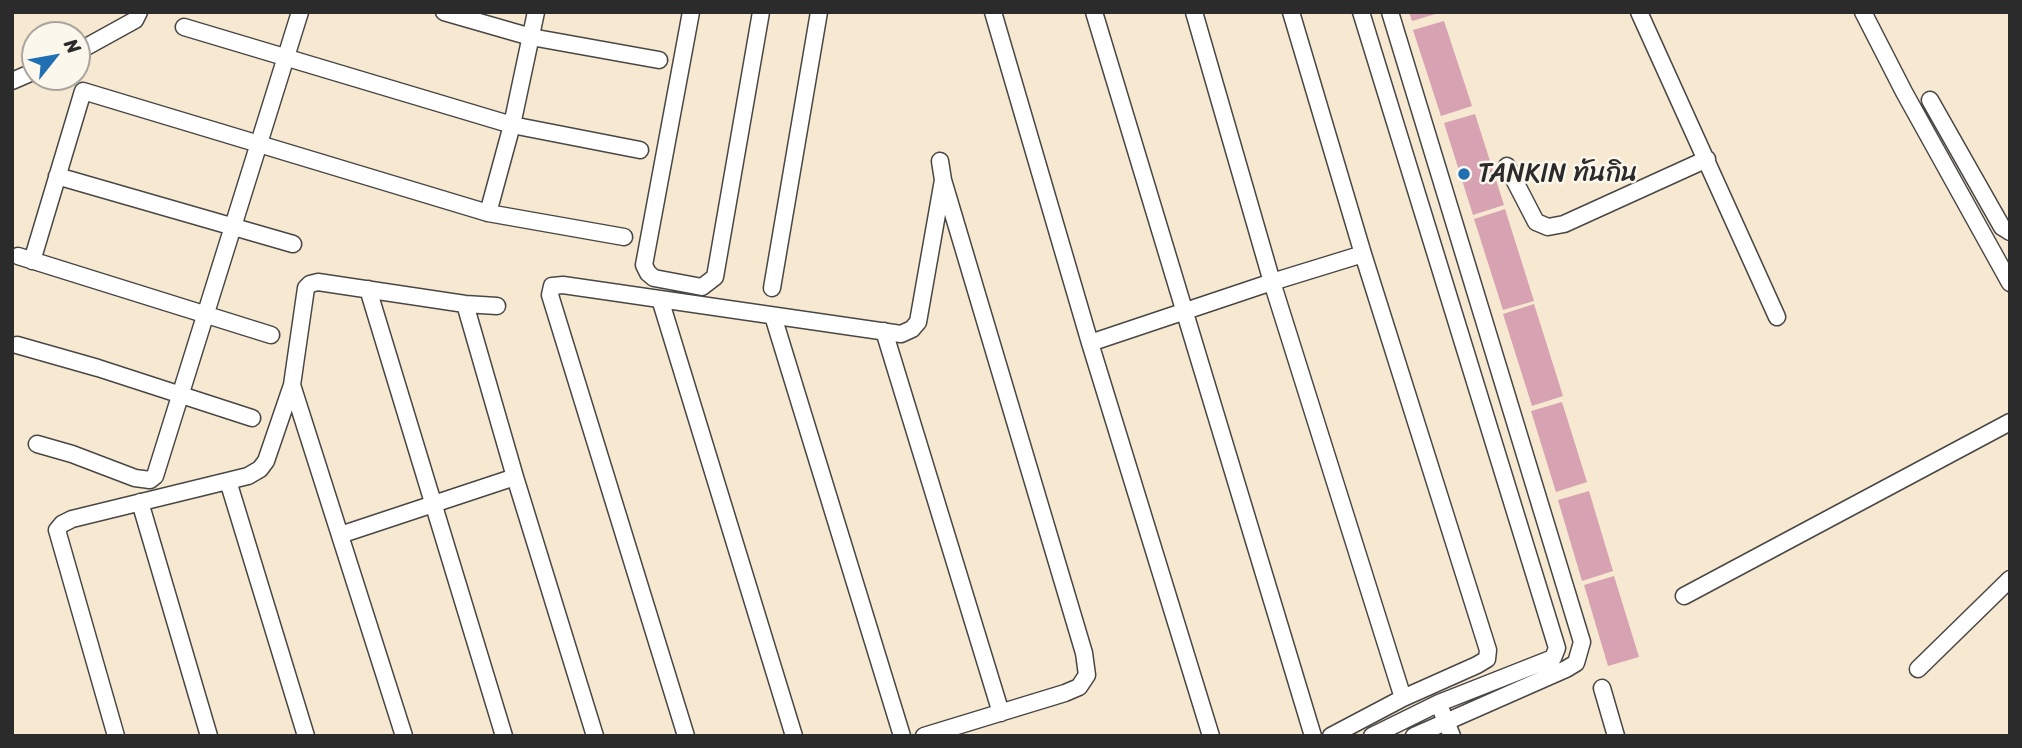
<!DOCTYPE html>
<meta charset="utf-8">
<style>
body{margin:0}
#map{position:relative;width:2022px;height:748px;overflow:hidden;background:#f6e8d1;font-family:Sriracha,sans-serif}
canvas{display:block}
.frame{position:absolute;inset:0;border:14px solid #2b2b2b;pointer-events:none}
.north{position:absolute;left:21px;top:21px;width:70px;height:70px;box-sizing:border-box;background:#fbf7ec;border:2px solid #a8a59f;border-radius:50%;rotate:59deg;font-size:19px;font-weight:700;line-height:28px;text-align:center;color:#2b2b2b}
.north::after{content:'';display:block;margin:auto;width:24px;height:32px;background:#1f6fb2;clip-path:polygon(50% 0,100% 100%,50% 72%,0 100%)}
</style>
<div id="map">
<canvas width="2022" height="748"></canvas>
<div class="frame"></div>
<div class="north">N</div>
</div>
<script>
const ctx = document.querySelector('canvas').getContext('2d');
ctx.lineJoin = 'round';
function fillPath(path, color) { ctx.fillStyle = color; ctx.fill(path, 'evenodd'); }
const shape = rows => new Path2D(rows.map(r => 'M' + r).join(''));
function strokePath(path, color, width, dash) { ctx.strokeStyle = color; ctx.lineWidth = width; ctx.lineCap = dash ? 'butt' : 'round'; ctx.setLineDash(dash || []); ctx.stroke(path); }
function write(font, color, halo, rows, align = 'center') {
  ctx.font = font + ' Sriracha,"Playpen Sans Thai",sans-serif'; ctx.lineWidth = 5; ctx.setLineDash([]); ctx.textBaseline = 'middle'; ctx.strokeStyle = halo; ctx.fillStyle = color; for (const [text, x, y, turn = 0] of rows) {
    ctx.save(); ctx.translate(x, y); ctx.rotate((+turn || 0) * Math.PI / 180); ctx.textAlign = isNaN(turn) ? turn : align; if (halo) ctx.strokeText(text, 0, 0); ctx.fillText(text, 0, 0); ctx.restore();
  }
}
fillPath(shape([
 [1409,12,1439,12,1439,13,1412,21],
 [1444,21,1472,106,1441,116,1413,30],
 [1475,114,1504,205,1473,215,1444,123],
 [1505,209,1534,301,1503,310,1474,219],
 [1534,304,1563,396,1532,406,1503,314],
 [1562,402,1587,482,1556,492,1531,411],
 [1589,491,1613,571,1582,581,1558,500],
 [1614,576,1639,657,1608,666,1584,585]
]), '#d7a3b2');
const minor = shape([
 [444,12,531,37,659,60],
 [691,12,644,265,648,273,654,278,702,287,715,277,761,12],
 [993,12,1090,343,1211,736],
 [1094,12,1313,736],
 [1194,12,1272,282,1403,698],
 [1291,12,1363,254,1488,650,1487,659,1477,665,1403,698,1331,736],
 [1361,12,1557,648,1553,658,1439,703,1372,736],
 [1390,12,1582,642,1576,663,1566,669,1414,736],
 [1639,12,1777,317],
 [1863,12,1904,92,2010,283],
 [184,27,512,125,640,150],
 [77,52,135,20,139,12],
 [12,81,35,71],
 [1930,100,2002,227,2010,232],
 [1507,166,1536,222,1548,227,1564,224,1707,159],
 [57,176,293,244],
 [488,213,512,125,536,12],
 [18,256,271,335],
 [32,261,83,91,488,213,624,237],
 [772,288,819,12],
 [368,289,504,736],
 [660,299,794,736],
 [465,304,515,477,595,736],
 [773,316,902,736],
 [884,331,1001,713],
 [1090,343,1272,282,1363,254],
 [17,345,98,368,252,418],
 [292,385,404,736],
 [37,444,72,454,135,478,150,480,155,476,300,12],
 [228,481,306,736],
 [140,502,209,736],
 [340,535,515,477],
 [1684,596,2010,422],
 [1918,669,2010,579],
 [1602,688,1616,736],
 [1442,712,1452,736],
 [116,736,57,530,62,524,72,519,248,476,260,469,266,461,292,385,306,288,310,284,318,282,465,304,497,306],
 [686,736,550,295,552,286,563,285,901,334,912,329,918,322,943,180],
 [924,736,1065,693,1079,687,1087,675,1084,653,943,180,940,161]
]);
strokePath(minor, '#494744', 19);
strokePath(minor, '#fff', 16);
for (const [x, y, r, color] of [
 [1464,174,7,"#1f6fb2"]
]) { const dot = new Path2D(); dot.arc(x, y, r, 0, 2 * Math.PI); ctx.fillStyle = color; ctx.fill(dot); strokePath(dot, '#fbf7ec', 2.5); }
write('26px', '#2b2b2b', '#fbf7ec', [
 ["TANKIN ทันกิน",1478,174]
], 'left');
</script>
